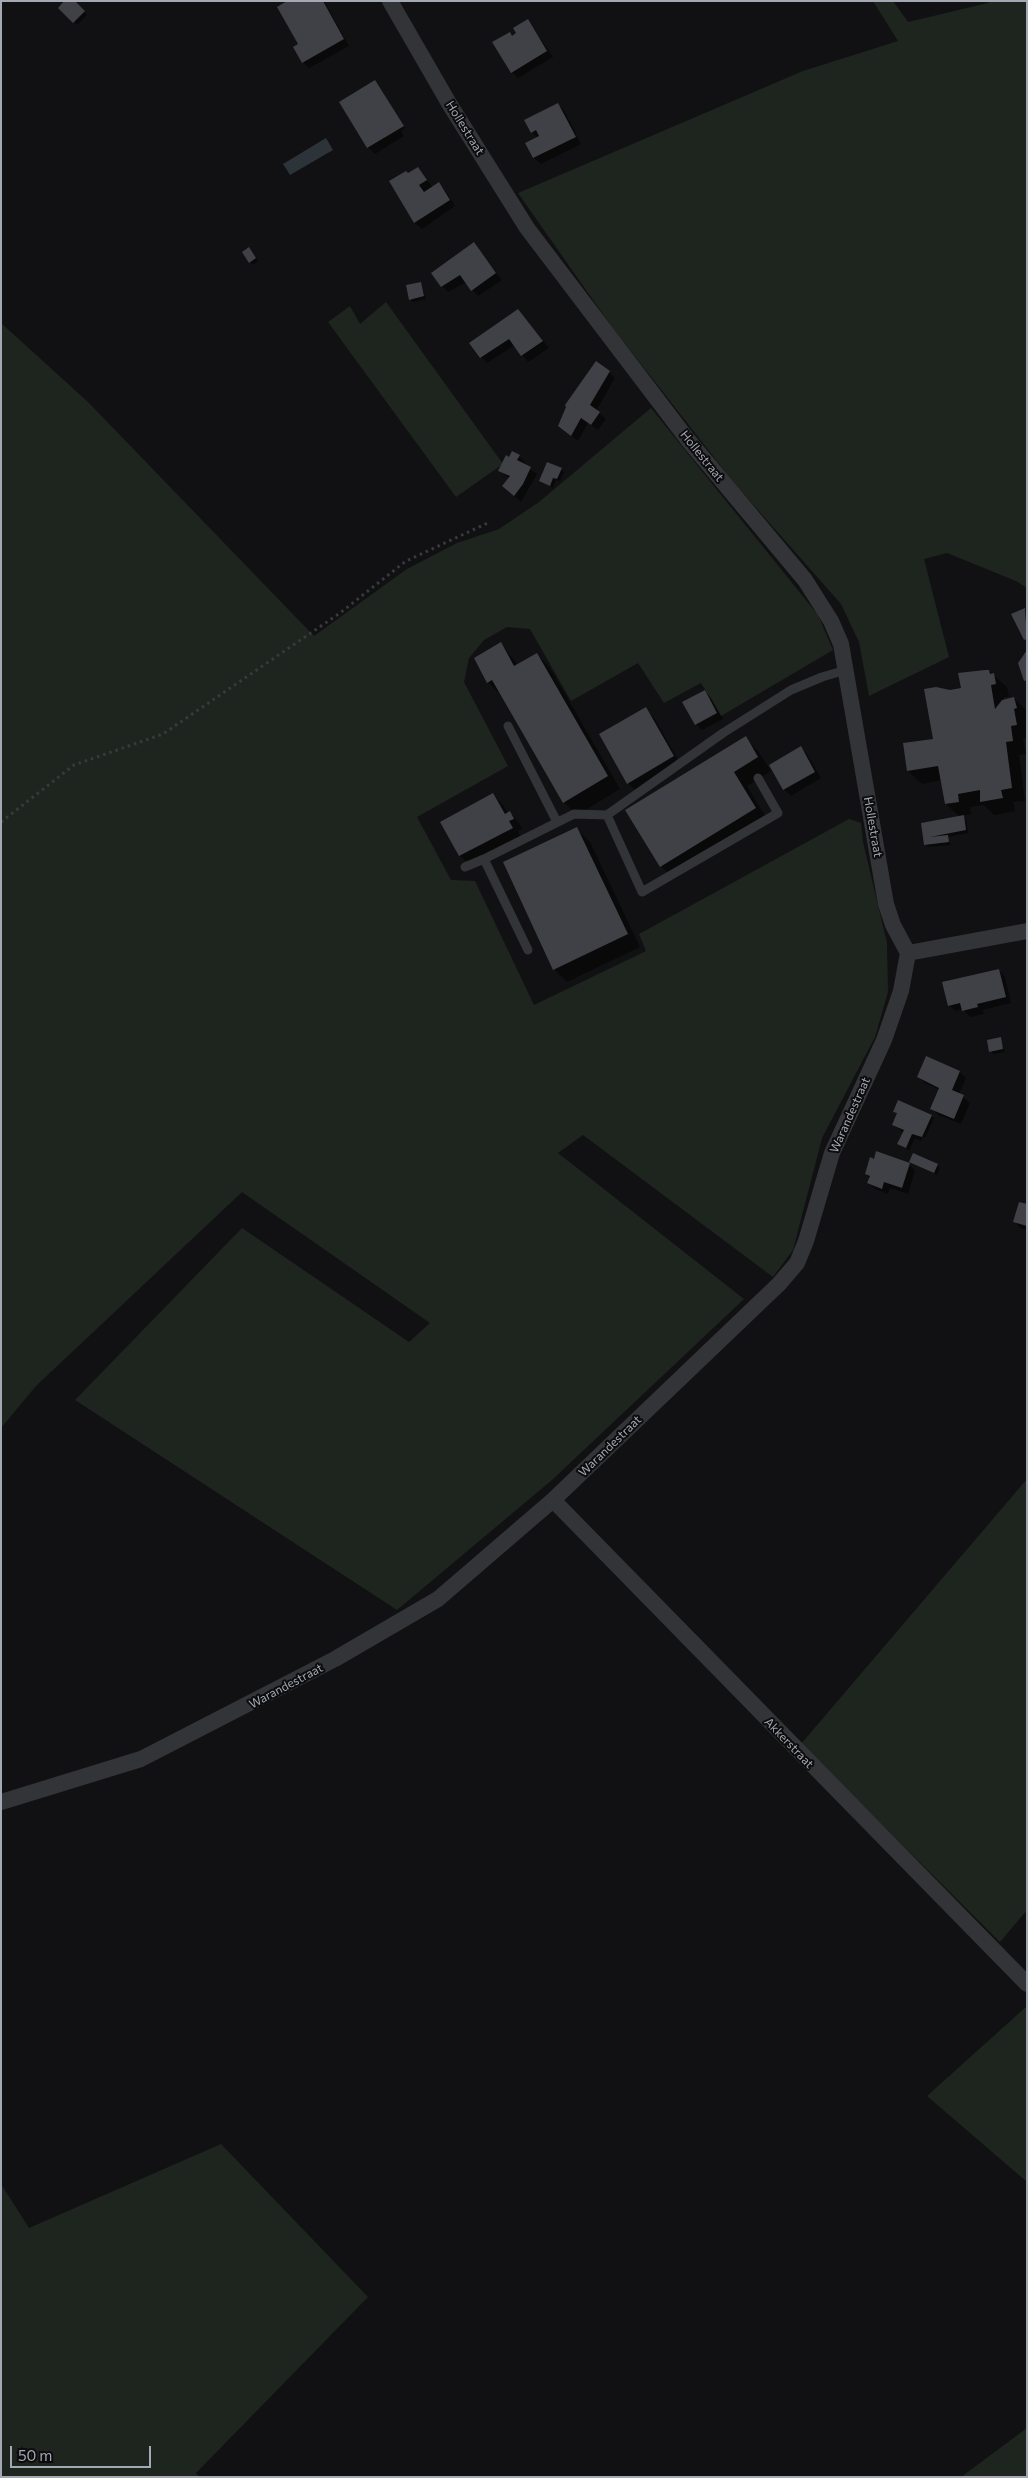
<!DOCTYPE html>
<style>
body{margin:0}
#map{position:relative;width:1028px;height:2478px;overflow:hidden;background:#111113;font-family:Commissioner,sans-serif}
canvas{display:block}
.frame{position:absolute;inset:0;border:2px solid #a4a8b2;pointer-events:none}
.scale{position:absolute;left:10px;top:2446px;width:141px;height:22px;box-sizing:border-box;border:2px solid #a4a8b2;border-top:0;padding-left:6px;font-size:15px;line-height:18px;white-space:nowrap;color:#a4a8b2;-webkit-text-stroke:4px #0c0c0e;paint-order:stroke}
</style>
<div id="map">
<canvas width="1028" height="2478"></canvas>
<div class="frame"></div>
<div class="scale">50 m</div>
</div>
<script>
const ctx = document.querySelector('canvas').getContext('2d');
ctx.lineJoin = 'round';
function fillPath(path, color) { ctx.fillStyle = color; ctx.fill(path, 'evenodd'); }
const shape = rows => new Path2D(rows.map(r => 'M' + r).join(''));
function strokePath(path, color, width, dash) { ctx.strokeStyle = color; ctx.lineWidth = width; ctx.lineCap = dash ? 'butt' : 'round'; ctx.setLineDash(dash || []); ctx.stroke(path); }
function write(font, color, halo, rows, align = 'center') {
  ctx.font = font + ' Commissioner,sans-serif'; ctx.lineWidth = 4; ctx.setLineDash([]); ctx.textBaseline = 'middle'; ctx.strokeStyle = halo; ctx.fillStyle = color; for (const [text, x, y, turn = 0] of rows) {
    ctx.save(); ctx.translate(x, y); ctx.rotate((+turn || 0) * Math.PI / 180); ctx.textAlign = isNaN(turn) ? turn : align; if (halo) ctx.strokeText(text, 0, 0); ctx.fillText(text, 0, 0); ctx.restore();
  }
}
fillPath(shape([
 [873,1,893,1,908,22,988,3,989,1,1027,1,1027,588,1016,581,947,553,924,559,949,657,869,696,859,642,841,604,735,484,612,327,518,193,803,71,898,41],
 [386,302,503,464,456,497,328,322,350,306,360,324],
 [1,323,88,402,314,636,407,569,457,543,499,529,539,502,651,408,818,615,833,650,721,716,701,683,664,703,638,663,571,701,530,629,507,627,484,640,469,658,464,682,508,766,417,817,451,880,475,881,534,1005,646,951,639,934,849,819,861,823,863,842,887,943,888,992,875,1037,822,1138,793,1250,773,1277,583,1135,558,1153,744,1299,552,1480,397,1610,75,1400,242,1228,409,1342,430,1323,242,1192,36,1386,1,1428],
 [1027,1479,1027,1910,1000,1942,801,1744],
 [1027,2006,1027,2182,927,2096],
 [221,2144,368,2297,196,2473,199,2477,1,2477,1,2184,29,2228],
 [1027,2428,1027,2477,961,2477]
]), '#1e251f');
fillPath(shape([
 [326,138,333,150,290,175,283,164]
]), '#2c343a');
fillPath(shape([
 [74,1,87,15,77,25,60,8],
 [290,1,324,1,349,46,309,68,303,62],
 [528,21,553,57,518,78,512,72,510,33,513,37],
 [375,82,405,128,401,131,404,136,375,154,368,147,341,103],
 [558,104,564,110,581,144,541,164,534,158,527,143,538,138,532,132],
 [418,168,433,188,439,184,445,190,455,206,422,229,415,223,390,182],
 [474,244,502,280,478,296,466,282,448,292,442,286],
 [249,249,258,261,253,265,250,262],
 [420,283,426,299,413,302,410,299],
 [524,317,549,348,528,362,515,345,487,363,481,357],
 [609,372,615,378,596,411,606,419,598,430,588,423,578,441,559,426],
 [519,456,525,462,524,465,537,474,521,502,510,492,510,479,500,471,510,458],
 [561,469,564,472,560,481,556,480,553,488,540,481],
 [1025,610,1027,612,1027,640,1025,639],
 [501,644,518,665,537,654,550,668,620,789,577,815,564,802,501,695,488,682],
 [989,671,1007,687,1009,697,1004,697,1004,701,1014,698,1027,711,1027,738,1023,739,1026,754,1019,755,1025,801,1013,802,1015,811,994,815,984,805,970,807,971,814,963,816,966,819,968,833,947,837,951,845,928,847,926,844,922,824,960,817,946,804,942,780,922,784,908,771,934,740,950,691,962,689],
 [705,691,711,698,723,719,702,730,696,724],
 [645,709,655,719,682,767,638,793,628,783],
 [745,738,758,751,771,771,747,786,768,821,674,879,661,866],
 [800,748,807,754,821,778,791,796,784,789,770,765],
 [493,795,503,805,508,814,510,813,519,823,522,829,518,831,521,838,470,865,460,856,442,822],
 [577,829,590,842,640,947,567,982,554,969],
 [999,970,1005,977,1011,1003,983,1010,984,1014,970,1017,963,1009,955,1011,949,1005],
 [1000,1039,1005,1052,993,1054,991,1051],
 [960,1072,966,1078,959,1094,970,1103,961,1124,938,1115,932,1108,940,1090,925,1083,918,1077],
 [894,1111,931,1116,934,1118,925,1138,923,1137,921,1141,915,1138,909,1150,902,1146,899,1144,904,1133,894,1125,898,1115],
 [910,1161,937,1165,940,1168,937,1175],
 [909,1164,915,1171,908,1194,890,1188,888,1194,875,1189,868,1183,870,1178,866,1174],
 [1027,1206,1027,1230,1020,1228,1014,1221]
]), '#0007');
fillPath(shape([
 [64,1,75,1,85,11,73,23,58,8],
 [287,1,323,1,344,39,302,63,293,47,298,44,277,7],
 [528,19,547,51,511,73,492,42,510,32,512,36,516,33,513,28],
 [375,80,404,126,367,148,339,102],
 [558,103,576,137,533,158,525,143,539,136,536,130,531,133,524,120],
 [418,167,427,180,419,185,424,192,439,182,450,200,414,223,389,181,406,171,408,173],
 [474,242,496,273,471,291,460,275,441,287,431,273],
 [249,247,256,258,249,263,242,252],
 [421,282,424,296,409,300,406,285],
 [518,309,543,341,521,356,509,339,480,358,469,343],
 [596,361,610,371,590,405,600,412,591,425,581,418,571,436,558,426,566,407,565,405],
 [512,451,520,455,517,460,531,467,523,484,514,496,502,486,510,476,498,471,506,455,509,457],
 [547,462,562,468,557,479,553,478,550,486,539,481],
 [1025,608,1027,639,1024,640,1011,614],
 [501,642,514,666,537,653,608,776,563,803,492,680,487,683,474,658],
 [1027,650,1027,680,1024,681,1018,663],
 [985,670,989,670,990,674,994,673,996,684,991,685,995,709,1002,700,1014,697,1017,708,1014,709,1017,725,1011,726,1013,741,1006,742,1012,788,1001,790,1003,798,980,802,980,790,958,794,959,802,945,804,938,766,907,771,903,743,933,739,924,689,936,687,950,690,961,688,958,673],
 [705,690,717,713,695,725,682,702],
 [646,707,674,756,627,784,599,734],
 [746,736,758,757,734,772,756,808,660,867,625,810],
 [801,746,815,772,783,790,769,765],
 [493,793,505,814,510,811,514,819,509,821,513,828,459,856,440,822],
 [964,815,966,830,930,837,948,835,949,842,924,845,921,823],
 [577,827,628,934,553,970,503,862],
 [999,969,1006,997,977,1004,978,1007,962,1011,960,1003,948,1006,942,982],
 [1001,1037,1003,1049,989,1052,987,1040],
 [926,1056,960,1071,952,1090,964,1095,954,1119,930,1109,939,1088,917,1077],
 [898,1100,932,1115,922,1137,912,1134,906,1148,897,1144,904,1130,892,1125,897,1113,893,1112],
 [876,1151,910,1163,902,1188,884,1182,882,1189,867,1183,870,1176,865,1174,870,1157,874,1159],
 [913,1153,938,1164,934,1173,909,1162],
 [1019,1202,1027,1204,1027,1226,1013,1222]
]), '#404146');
strokePath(shape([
 [1,822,74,765,163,734,340,613,406,561,490,522]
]), '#393a3e', 3, [2.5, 4]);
strokePath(shape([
 [508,726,557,822],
 [758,778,778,813,642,892,607,815,723,733,791,690,822,677,846,670],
 [465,867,484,859],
 [528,950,484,859,574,814,607,815]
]), '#333437', 9);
strokePath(shape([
 [390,1,450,105,527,228,688,440,805,580,831,621,841,644,886,904,893,925,908,953],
 [908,953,1027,931],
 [553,1500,1027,1984],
 [1,1802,141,1759,335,1659,438,1599,553,1500,779,1284,797,1263,806,1241,832,1153,884,1040,901,991,908,953]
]), '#333437', 16);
write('12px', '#a4a8b2', '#0c0c0e', [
 ["Hollestraat",465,128,58],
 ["Hollestraat",702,456,51],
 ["Hollestraat",873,827,80],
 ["Warandestraat",850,1115,-66],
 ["Warandestraat",610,1446,-44],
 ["Warandestraat",286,1686,-28],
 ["Akkerstraat",789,1743,46]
]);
</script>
